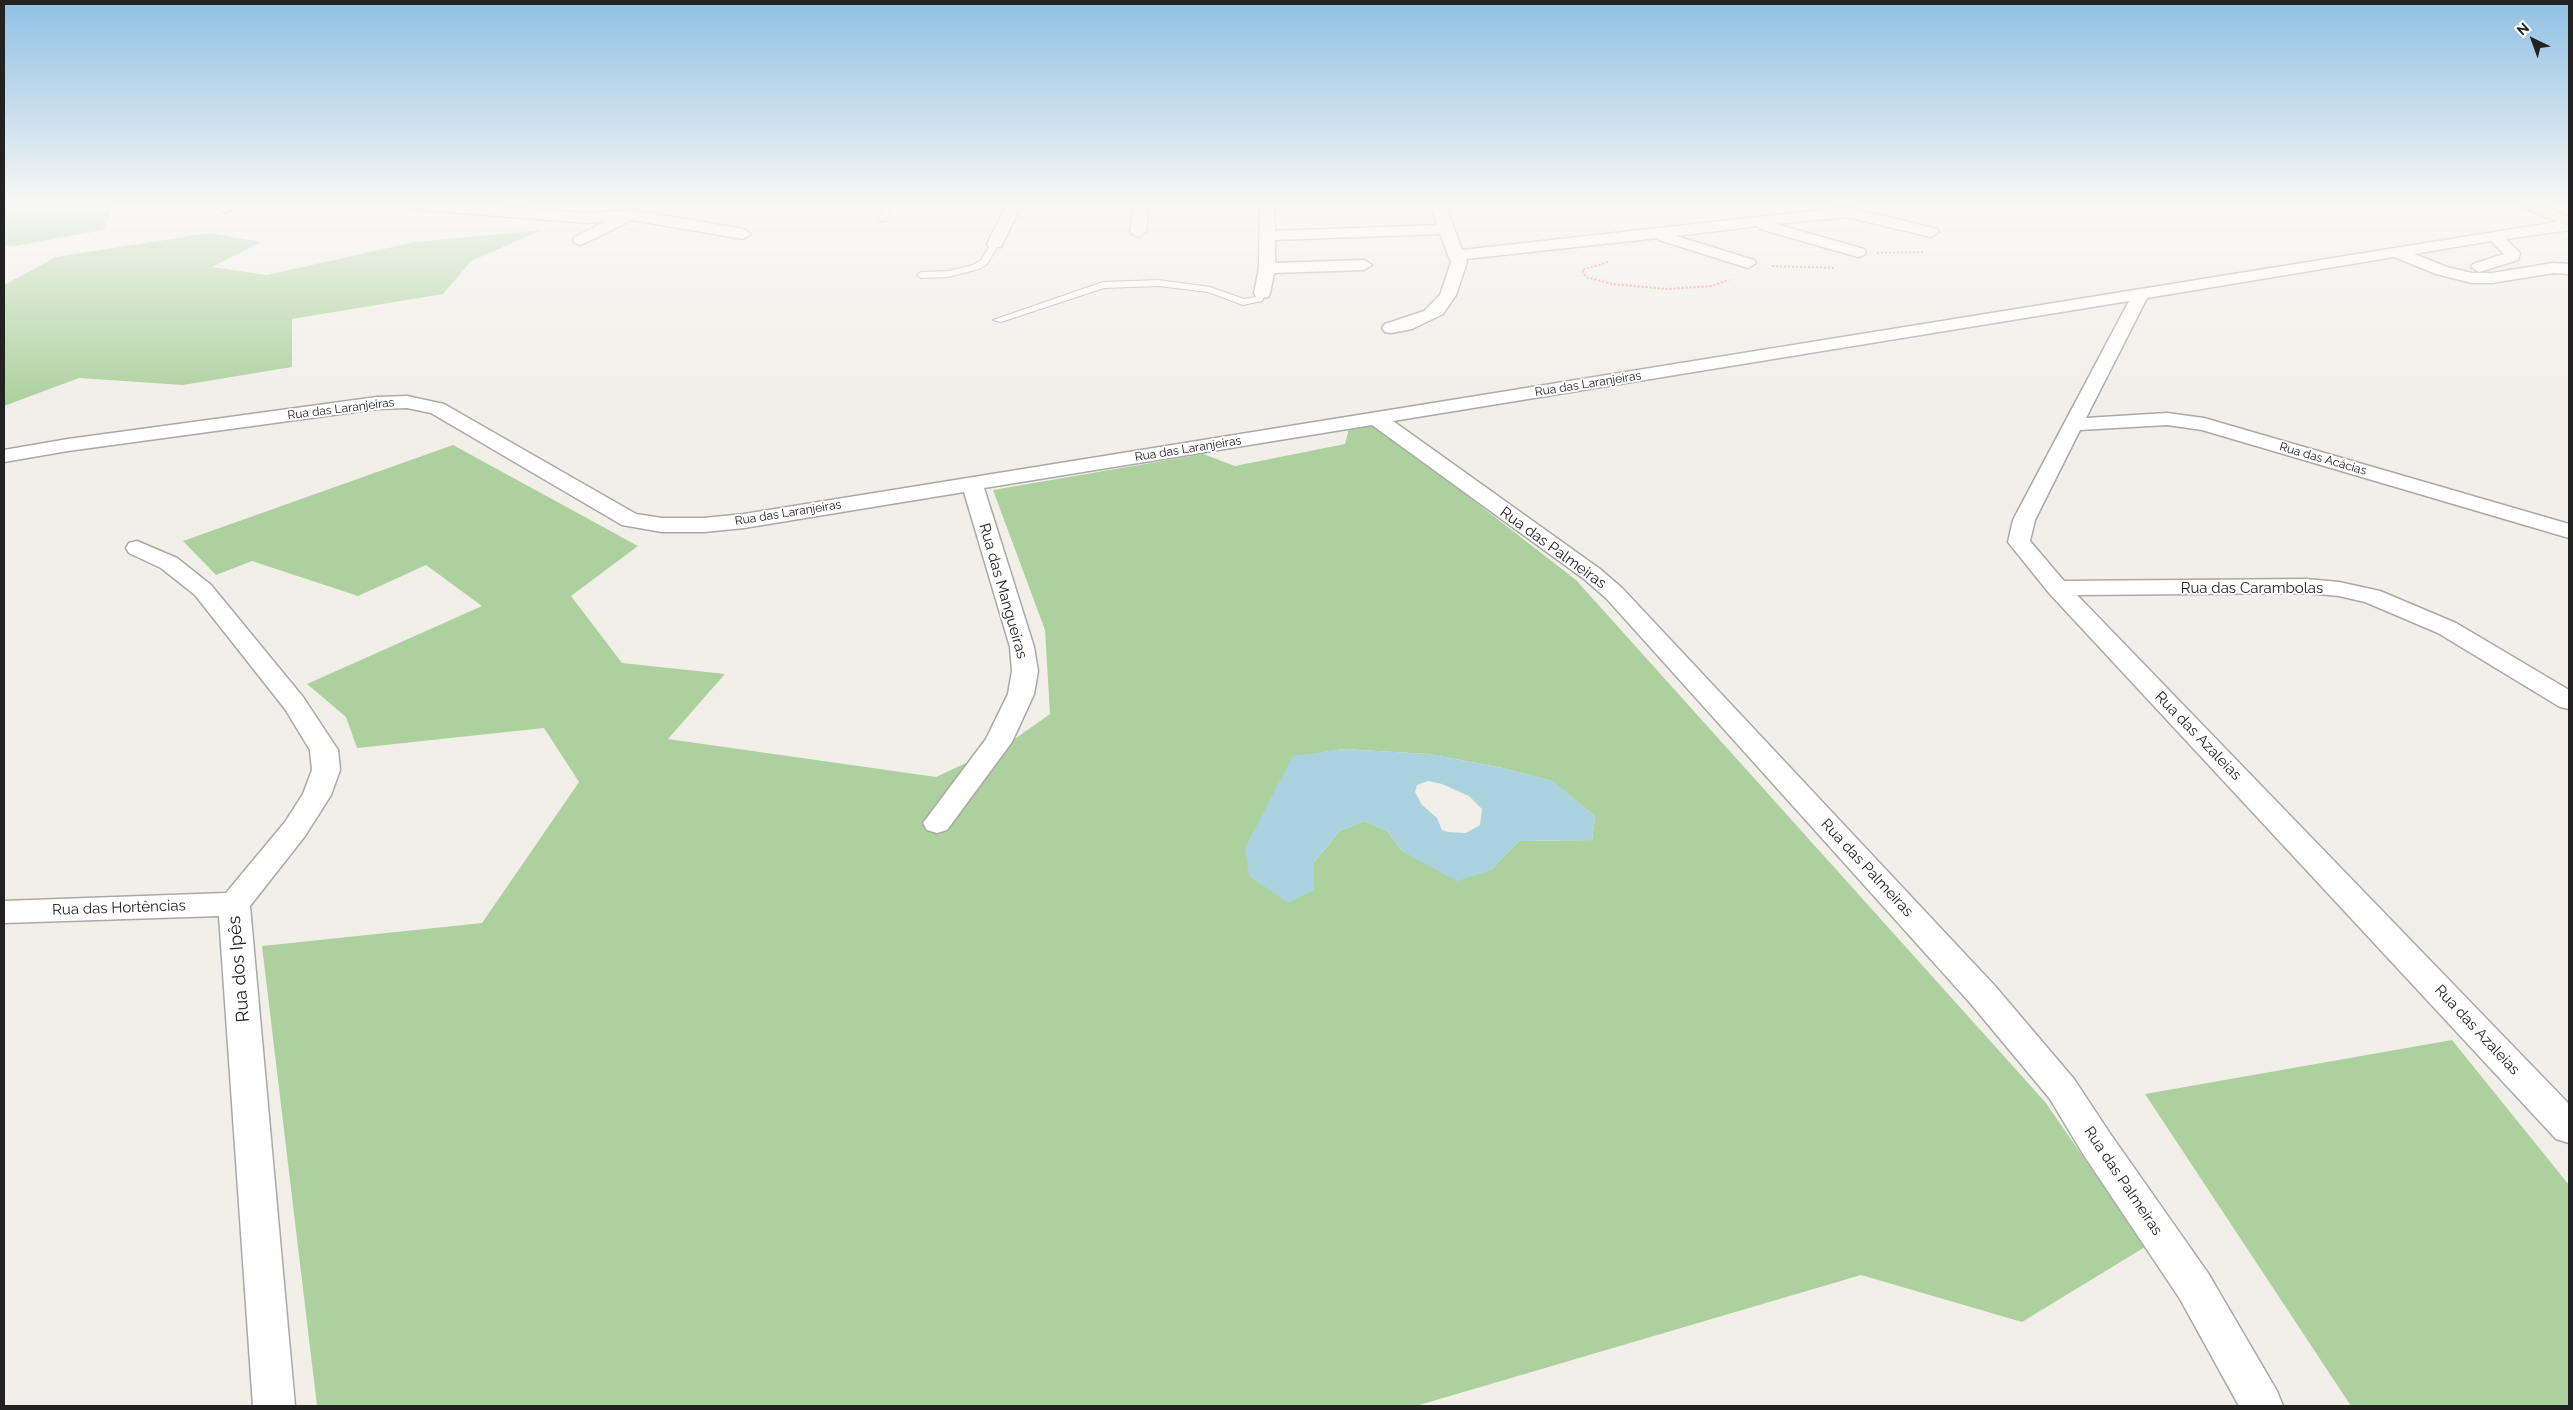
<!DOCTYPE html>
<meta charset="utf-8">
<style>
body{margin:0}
#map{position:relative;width:2573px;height:1410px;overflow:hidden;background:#f2efe9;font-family:Raleway,sans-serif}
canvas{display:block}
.frame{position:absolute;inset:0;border:5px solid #222;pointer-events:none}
.north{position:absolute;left:2508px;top:15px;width:50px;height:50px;-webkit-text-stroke:4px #fff;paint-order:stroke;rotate:318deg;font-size:14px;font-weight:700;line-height:20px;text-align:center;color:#222}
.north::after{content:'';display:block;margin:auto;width:18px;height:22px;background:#222;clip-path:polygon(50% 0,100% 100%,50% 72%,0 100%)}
</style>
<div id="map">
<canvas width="2573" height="1410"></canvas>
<div class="frame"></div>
<div class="north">N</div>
</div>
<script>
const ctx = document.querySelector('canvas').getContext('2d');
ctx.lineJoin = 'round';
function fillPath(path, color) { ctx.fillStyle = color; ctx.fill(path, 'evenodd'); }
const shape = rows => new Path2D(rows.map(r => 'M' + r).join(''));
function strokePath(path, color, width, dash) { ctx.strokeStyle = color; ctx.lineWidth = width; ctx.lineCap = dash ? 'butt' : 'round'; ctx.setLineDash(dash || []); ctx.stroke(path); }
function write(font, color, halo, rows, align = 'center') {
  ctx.font = font + ' Raleway,sans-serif'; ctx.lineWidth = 4; ctx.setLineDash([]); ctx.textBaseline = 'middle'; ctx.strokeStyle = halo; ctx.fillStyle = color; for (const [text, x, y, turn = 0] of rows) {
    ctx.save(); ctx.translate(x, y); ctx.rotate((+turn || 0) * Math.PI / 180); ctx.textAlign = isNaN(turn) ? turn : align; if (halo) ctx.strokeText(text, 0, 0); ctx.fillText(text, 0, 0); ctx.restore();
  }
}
fillPath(shape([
 [4,204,115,204,103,230,15,246,4,245],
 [542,230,471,261,443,294,292,319,292,367,183,385,79,378,4,406,4,285,56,257,209,233,261,242,212,267,267,275,415,242],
 [1375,424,1576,580,2046,1103,2145,1247,2022,1322,1861,1275,1416,1406,317,1406,262,946,482,923,579,782,544,728,357,748,346,717,307,684,482,606,426,565,358,596,252,561,216,575,183,541,453,445,638,546,571,596,622,663,725,674,668,739,936,777,1009,743,1050,714,1045,630,993,490,1203,454,1235,466,1345,444,1349,428],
 [1344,749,1428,754,1503,768,1552,781,1595,816,1592,840,1519,841,1490,871,1403,852,1387,831,1364,821,1340,831,1314,862,1314,890,1280,783,1293,757],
 [2452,1040,2569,1185,2569,1406,2351,1406,2145,1094]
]), '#add19e');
fillPath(shape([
 [1344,749,1428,754,1503,768,1553,781,1595,816,1592,840,1519,841,1490,871,1457,881,1403,852,1387,831,1364,821,1340,831,1314,862,1314,890,1288,903,1249,876,1245,848,1293,756],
 [1428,781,1442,784,1469,796,1482,809,1480,825,1466,833,1448,832,1442,830,1437,818,1422,805,1415,792,1417,785]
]), '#aad3df');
const lane = shape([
 [887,204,895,204,885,221,879,221,878,219,887,204],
 [992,242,999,244,987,264,979,269,948,277,921,278,917,275,921,272,948,271,973,265,981,260,992,242],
 [1159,280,1210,287,1244,299,1256,297,1259,291,1266,293,1262,301,1243,305,1208,292,1159,286,1104,288,1001,322,993,320,1103,282,1159,280]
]);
const street = shape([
 [239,204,225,213,217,208,220,204,239,204],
 [465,204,587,213,632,210,743,229,751,234,743,239,632,220,581,245,575,243,573,240,575,237,606,221,587,223,412,209,405,205,465,204],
 [1007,204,1022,204,1001,247,989,247,987,244,1007,204],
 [1134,204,1149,204,1146,232,1138,237,1130,232,1134,204],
 [1260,204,1274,204,1275,231,1437,225,1430,204,1445,204,1462,250,1847,207,1937,229,1939,232,1931,237,1847,217,1776,224,1864,249,1866,252,1864,255,1858,257,1760,229,1758,226,1676,236,1754,260,1756,263,1748,268,1659,240,1658,238,1466,259,1467,262,1456,295,1443,314,1412,329,1391,333,1385,332,1382,328,1385,324,1424,311,1440,295,1451,262,1440,234,1275,240,1275,263,1364,260,1372,265,1364,270,1274,273,1270,293,1268,297,1262,298,1256,297,1254,293,1259,268,1260,204],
 [2569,220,2569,230,2506,239,2520,253,2518,260,2479,272,2471,267,2473,264,2504,254,2491,241,2414,254,2447,267,2472,273,2492,273,2553,263,2569,264,2569,274,2553,273,2492,283,2472,283,2436,274,2394,257,2147,298,2086,418,2167,413,2204,418,2569,524,2569,538,2202,430,2167,425,2080,430,2035,520,2030,541,2064,581,2306,579,2339,582,2380,591,2456,623,2569,690,2569,709,2560,707,2438,633,2365,602,2339,596,2306,593,2077,595,2569,1104,2569,1143,2556,1139,2049,593,2008,542,2013,520,2129,301,1393,421,1600,569,1622,588,1995,986,2074,1079,2109,1132,2208,1273,2277,1391,2283,1406,2239,1406,2180,1299,2083,1154,2050,1099,1971,1004,1606,598,1584,579,1372,425,984,488,1034,647,1038,671,1034,694,1012,742,947,830,937,833,927,830,923,823,986,739,1008,694,1012,671,1010,647,964,492,744,528,704,532,662,532,622,525,431,413,407,408,377,409,68,451,4,462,4,450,68,439,377,397,407,396,444,404,636,514,662,518,704,518,744,514,2569,220],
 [137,541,177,558,211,585,303,697,338,750,340,770,331,795,305,836,250,906,295,1406,253,1406,219,916,4,923,4,901,226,893,285,822,303,794,312,770,310,750,285,709,195,595,161,568,129,553,126,548,129,543,137,541]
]);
const primary = shape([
 [2519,204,2541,204,2569,216,2569,227,2521,207,2519,204]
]);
strokePath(lane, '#a9a9a9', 2);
strokePath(street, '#a9a9a9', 3);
strokePath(primary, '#a06b00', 2);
strokePath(shape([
 [1877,253,1923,252],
 [1608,262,1582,270,1586,277,1612,284,1667,289,1711,286,1729,280],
 [1772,266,1835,268]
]), '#fa8072', 2, [2, 2]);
fillPath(lane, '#fff');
fillPath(street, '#fff');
fillPath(primary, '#fcd6a4');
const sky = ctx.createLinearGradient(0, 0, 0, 402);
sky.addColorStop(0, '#8fc0e4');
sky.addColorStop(0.51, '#f9f8f5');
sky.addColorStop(1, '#f9f8f500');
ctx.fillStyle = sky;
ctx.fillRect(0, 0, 2573, 402);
write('12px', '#222', '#fff', [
 ["Rua das Laranjeiras",1588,384,-9],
 ["Rua das Laranjeiras",341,409,-7],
 ["Rua das Laranjeiras",1188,449,-9],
 ["Rua das Acácias",2323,459,16],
 ["Rua das Laranjeiras",788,513,-9]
]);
write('15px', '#222', '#fff', [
 ["Rua das Palmeiras",1553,548,36],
 ["Rua das Carambolas",2252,588],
 ["Rua das Mangueiras",1003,591,74],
 ["Rua das Azaleias",2198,736,46],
 ["Rua das Palmeiras",1867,868,47],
 ["Rua das Hortências",119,908,-2],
 ["Rua das Azaleias",2477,1030,47],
 ["Rua das Palmeiras",2123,1181,56]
]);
write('18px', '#222', '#fff', [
 ["Rua dos Ipês",239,969,-95]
]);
</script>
